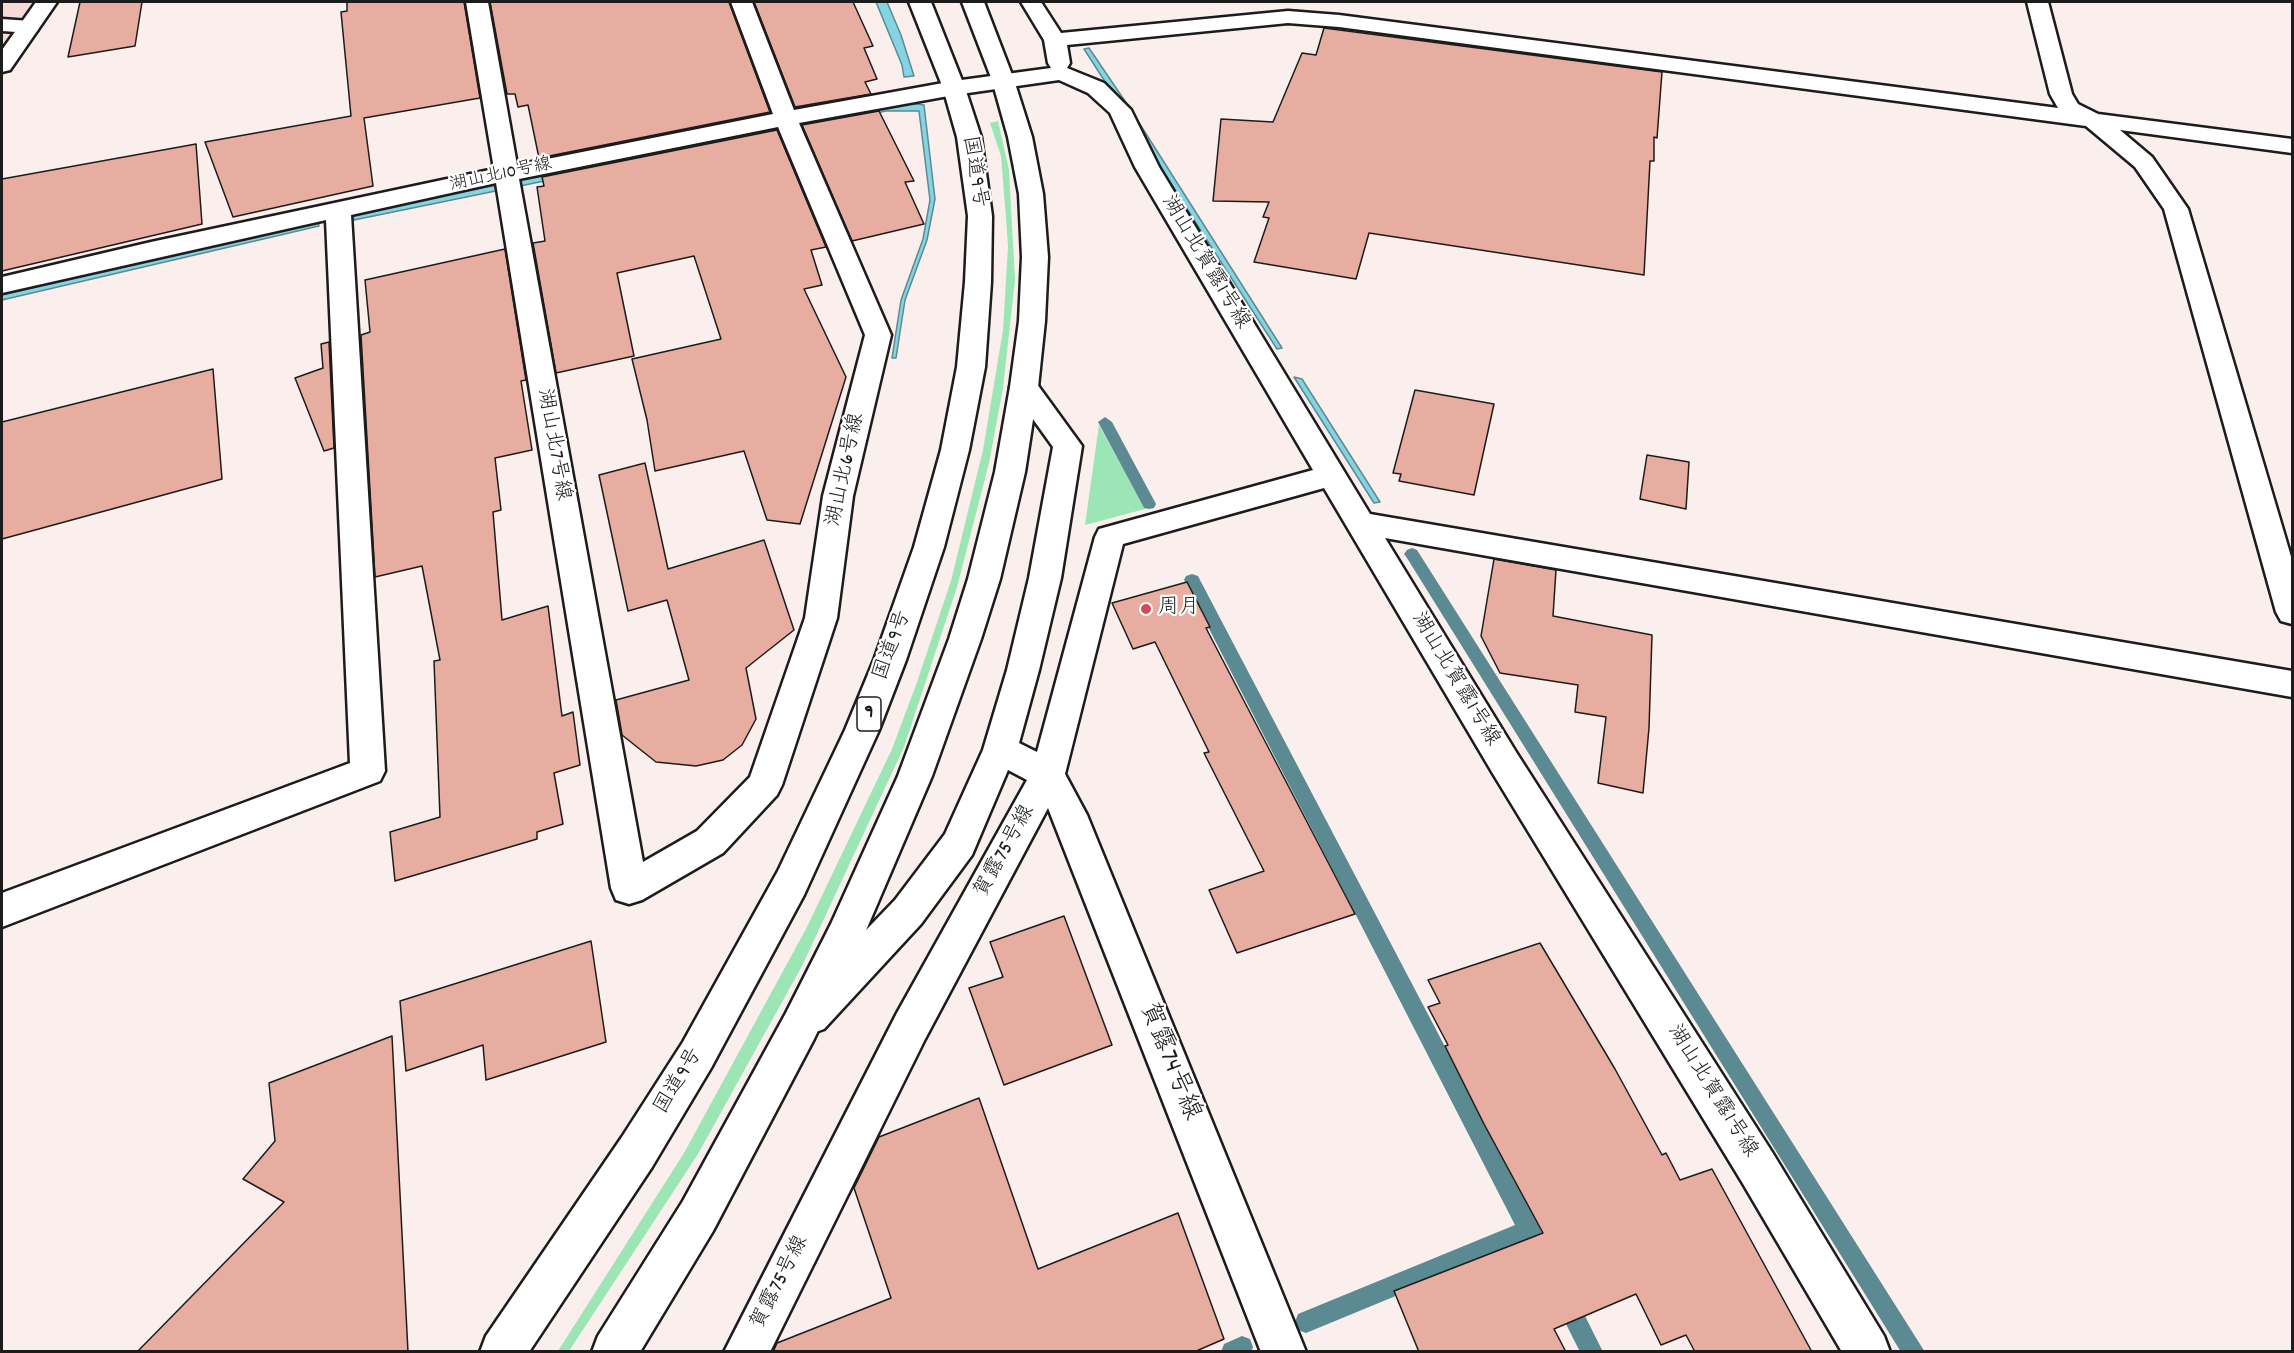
<!DOCTYPE html>
<meta charset="utf-8">
<style>
body{margin:0}
#map{position:relative;width:2294px;height:1353px;overflow:hidden;background:#faefec;font-family:Dekko,sans-serif}
canvas{display:block}
.frame{position:absolute;inset:0;border:3px solid #1c1c1c;pointer-events:none}
</style>
<div id="map">
<canvas width="2294" height="1353"></canvas>
<div class="frame"></div>
</div>
<script>
const ctx = document.querySelector('canvas').getContext('2d');
ctx.lineJoin = 'round';
function fillPath(path, color) { ctx.fillStyle = color; ctx.fill(path, 'evenodd'); }
const shape = rows => new Path2D(rows.map(r => 'M' + r).join(''));
function strokePath(path, color, width, dash) { ctx.strokeStyle = color; ctx.lineWidth = width; ctx.lineCap = dash ? 'butt' : 'round'; ctx.setLineDash(dash || []); ctx.stroke(path); }
function write(font, color, halo, rows, align = 'center') {
  ctx.font = font + ' Dekko,"Klee One",sans-serif'; ctx.lineWidth = 4.5; ctx.setLineDash([]); ctx.textBaseline = 'middle'; ctx.strokeStyle = halo; ctx.fillStyle = color; for (const [text, x, y, turn = 0] of rows) {
    ctx.save(); ctx.translate(x, y); ctx.rotate((+turn || 0) * Math.PI / 180); ctx.textAlign = isNaN(turn) ? turn : align; if (halo) ctx.strokeText(text, 0, 0); ctx.fillText(text, 0, 0); ctx.restore();
  }
}
fillPath(shape([
 [2,2,35,2,2,49]
]), '#f4dbd5');
fillPath(shape([
 [998,121,1009,170,1015,280,1003,388,989,463,957,587,904,747,802,966,698,1154,569,1351,558,1351,684,1153,807,927,892,749,916,685,951,581,983,450,1003,330,1008,246,1006,218,1001,156,990,123],
 [1099,425,1145,509,1085,525]
]), '#9ce5b5');
const water = shape([
 [876,2,887,2,901,35,914,76,904,77,902,65,876,2],
 [1089,48,1129,107,1282,348,1277,349,1084,49,1089,48],
 [909,103,924,105,935,199,927,240,905,300,896,358,892,358,901,300,923,239,930,200,919,111,886,111,354,220,353,214,887,105,909,103],
 [318,220,319,226,2,300,2,295,318,220],
 [1294,377,1302,379,1380,502,1374,503,1294,377]
]);
fillPath(water, '#85d4e2');
strokePath(water, '#5b8a93', 1.5);
fillPath(shape([
 [1105,417,1112,422,1156,504,1154,508,1149,509,1144,508,1142,504,1098,422,1105,417],
 [1412,548,1417,550,1925,1352,1901,1352,1407,558,1404,554,1407,550,1412,548],
 [1192,574,1198,576,1200,580,1537,1222,1553,1256,1550,1264,1542,1267,1534,1264,1524,1243,1306,1333,1298,1330,1295,1322,1298,1314,1515,1225,1184,580,1186,576,1192,574],
 [1565,1289,1573,1292,1603,1352,1580,1352,1554,1300,1557,1292,1565,1289],
 [1242,1336,1250,1339,1253,1347,1251,1352,1221,1352,1224,1344,1242,1336]
]), '#5b8a93');
const building = shape([
 [80,2,142,2,135,46,68,57,80,2],
 [347,2,464,2,480,98,364,118,373,186,233,217,205,142,351,116,341,12,347,11,347,2],
 [490,2,729,2,770,112,539,158,528,105,518,107,515,94,507,94,490,2],
 [754,2,853,2,873,46,864,48,877,79,865,82,871,94,795,107,754,2],
 [1324,28,1662,72,1657,138,1654,137,1654,161,1650,161,1644,275,1369,233,1356,279,1254,262,1269,218,1263,217,1269,202,1213,201,1221,119,1273,122,1302,53,1316,55,1324,28],
 [879,111,914,181,905,182,924,224,852,241,802,125,879,111],
 [777,130,826,247,811,250,822,285,804,289,846,377,800,524,767,520,744,451,655,471,647,420,632,359,721,339,694,256,617,273,634,356,556,373,533,243,545,241,537,187,544,186,542,177,777,130],
 [196,144,202,224,2,271,2,179,196,144],
 [505,249,526,380,521,381,532,450,495,458,501,510,493,512,502,620,548,606,562,716,573,712,580,765,554,773,563,824,537,832,537,839,395,881,390,832,440,817,434,661,440,660,422,566,375,577,361,335,370,332,365,280,505,249],
 [329,342,334,448,324,451,295,378,323,368,321,344,329,342],
 [213,369,222,479,2,539,2,422,213,369],
 [1415,390,1494,404,1474,495,1399,481,1401,474,1393,473,1415,390],
 [1647,455,1689,462,1686,509,1640,499,1647,455],
 [645,463,668,569,764,540,794,630,746,668,756,719,742,745,723,760,696,766,656,762,622,735,616,700,689,680,667,600,628,611,599,475,645,463],
 [1494,559,1556,570,1553,616,1652,635,1649,728,1643,793,1598,783,1606,717,1575,712,1578,685,1500,673,1481,636,1494,559],
 [1187,582,1210,627,1206,628,1355,914,1237,953,1209,890,1264,871,1204,753,1209,752,1155,642,1133,649,1112,603,1187,582],
 [1064,916,1112,1045,1004,1085,969,988,1003,977,990,942,1064,916],
 [591,941,606,1042,486,1080,483,1045,406,1071,400,1001,591,941],
 [1540,943,1615,1069,1662,1155,1666,1153,1680,1180,1712,1169,1812,1352,1695,1352,1686,1335,1661,1345,1636,1294,1554,1329,1566,1352,1419,1352,1394,1291,1543,1233,1484,1124,1445,1046,1448,1045,1428,1007,1440,1003,1428,980,1540,943],
 [392,1036,408,1352,137,1352,284,1202,243,1179,275,1141,269,1083,392,1036],
 [979,1098,1038,1269,1178,1213,1224,1339,1194,1352,773,1352,777,1343,891,1298,854,1188,879,1137,979,1098]
]);
fillPath(building, '#e6ada0');
strokePath(building, '#1c1c1c', 1.5);
const service = shape([
 [2,19,30,21,37,23,39,27,37,31,30,33,2,31,2,19]
]);
const minor = shape([
 [36,2,57,2,10,70,2,72,2,50,36,2],
 [466,2,488,2,517,165,773,114,731,2,752,2,794,110,954,81,1051,68,1048,63,1044,40,1021,2,1041,2,1061,33,1288,11,1339,15,2058,108,2050,94,2027,2,2048,2,2072,94,2078,104,2098,114,2292,139,2292,153,2120,130,2152,157,2188,209,2292,560,2292,624,2281,621,2276,612,2164,209,2135,167,2086,126,1339,27,1288,23,1067,45,1070,63,1067,68,1104,83,1131,110,1159,167,1370,514,2292,671,2292,697,1385,538,1516,752,1772,1152,1884,1336,1890,1352,1842,1352,1742,1182,1492,772,1324,488,1123,544,1065,774,1087,815,1306,1352,1261,1352,1048,808,925,1039,770,1352,724,1352,897,1013,1027,780,1008,770,972,855,921,924,824,1029,810,1034,796,1029,790,1016,796,1003,895,900,945,834,983,750,1007,670,1029,578,1053,447,1010,387,1014,380,1024,378,1034,380,1082,446,1061,578,1039,670,1019,743,1037,752,1095,537,1099,529,1313,470,1135,167,1110,113,1088,93,1059,80,954,95,799,123,891,335,853,496,837,618,782,785,777,795,723,853,642,900,629,904,616,900,611,888,496,183,351,215,385,771,380,781,2,927,2,893,350,763,326,220,2,293,2,277,151,242,494,169,466,2],
 [778,127,865,335,823,496,805,618,750,777,697,831,643,862,519,179,778,127]
]);
const trunk = shape([
 [909,2,931,2,965,88,981,137,992,216,991,282,985,367,969,450,944,547,906,660,879,730,804,895,711,1068,652,1167,529,1352,480,1352,486,1336,622,1137,683,1042,778,871,845,730,874,660,914,547,941,450,957,367,965,282,968,216,957,137,943,88,909,2],
 [962,2,984,2,1014,80,1032,137,1043,194,1048,257,1045,321,1038,387,1025,472,1000,579,981,639,932,776,864,935,814,1039,713,1231,640,1352,592,1352,598,1336,683,1201,786,1013,831,924,898,776,949,639,968,579,995,472,1010,387,1019,321,1022,257,1019,194,1008,137,992,80,962,2]
]);
strokePath(service, '#1c1c1c', 5);
strokePath(minor, '#1c1c1c', 5);
strokePath(trunk, '#1c1c1c', 5);
fillPath(service, '#fff');
fillPath(minor, '#fff');
fillPath(trunk, '#fff');
for (const [x, y, r, color] of [
 [1146,609,6,"#d1495b"]
]) { const dot = new Path2D(); dot.arc(x, y, r, 0, 2 * Math.PI); ctx.fillStyle = color; ctx.fill(dot); strokePath(dot, '#fff', 2); }
write('18px', '#1c1c1c', '#fff', [
 ["湖山北10号線",501,176,-12]
]);
for (const [x, y, w] of [
 [869,714,24]
]) { const box = new Path2D(); box.roundRect(x - w / 2, y - 17, w, 34, 4.5); ctx.fillStyle = '#fff'; ctx.fill(box); strokePath(box, '#1c1c1c', 1.5); }
write('bold 20px', '#1c1c1c', null, [
 ["9",869,714]
]);
write('21px', '#1c1c1c', '#fff', [
 ["国道9号",973,172,81],
 ["湖山北賀露1号線",1204,263,59],
 ["湖山北7号線",552,445,80],
 ["湖山北6号線",847,470,-78],
 ["国道9号",894,646,-70],
 ["湖山北賀露1号線",1454,680,59],
 ["賀露75号線",1006,852,-61],
 ["国道9号",680,1082,-59],
 ["湖山北賀露1号線",1711,1092,58],
 ["賀露75号線",781,1283,-63]
]);
write('21px', '#1c1c1c', '#fff', [
 ["周月",1158,609]
], 'left');
write('26px', '#1c1c1c', '#fff', [
 ["賀露74号線",1168,1062,68]
]);
</script>
